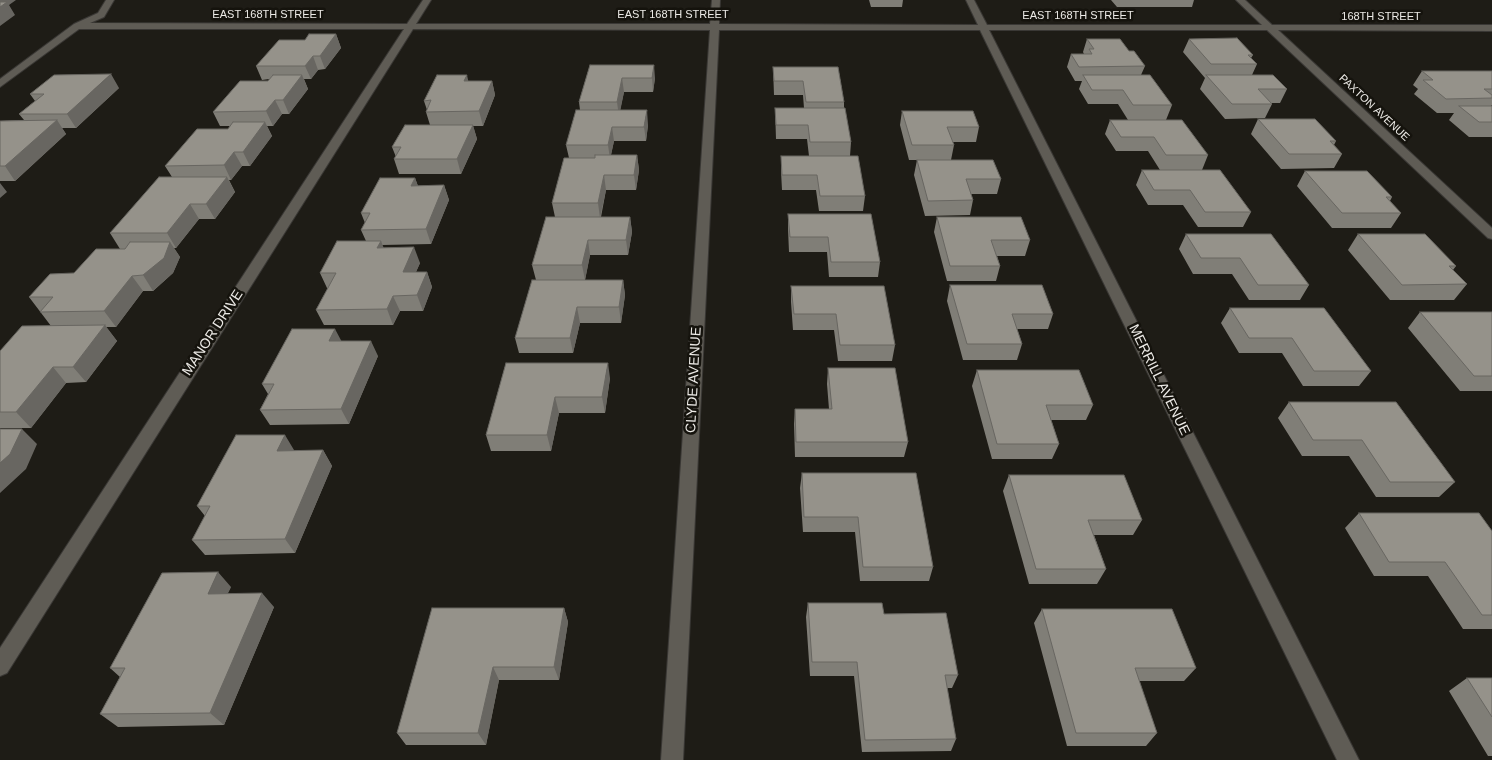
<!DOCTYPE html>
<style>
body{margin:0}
canvas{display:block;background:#1e1c16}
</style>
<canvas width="1492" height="760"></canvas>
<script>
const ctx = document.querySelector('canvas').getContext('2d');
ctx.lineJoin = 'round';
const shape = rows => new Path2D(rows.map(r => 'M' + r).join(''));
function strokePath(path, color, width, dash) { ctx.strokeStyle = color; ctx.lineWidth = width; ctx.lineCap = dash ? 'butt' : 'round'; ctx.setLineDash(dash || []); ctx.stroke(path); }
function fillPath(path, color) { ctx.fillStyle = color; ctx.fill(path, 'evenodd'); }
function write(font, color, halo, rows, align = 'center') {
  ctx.font = font + ' Arial,sans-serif'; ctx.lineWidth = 5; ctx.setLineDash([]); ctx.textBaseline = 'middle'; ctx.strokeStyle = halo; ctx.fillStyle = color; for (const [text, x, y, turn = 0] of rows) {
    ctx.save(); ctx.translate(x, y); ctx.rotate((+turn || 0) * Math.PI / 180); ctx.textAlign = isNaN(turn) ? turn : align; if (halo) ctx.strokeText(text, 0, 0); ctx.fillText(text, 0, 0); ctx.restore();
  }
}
const street = shape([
 [106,0,114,0,104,17,90,23,407,24,423,0,431,0,416,24,710,24,712,0,720,0,719,24,978,25,966,0,974,0,987,25,1262,25,1236,0,1245,0,1272,25,1492,25,1492,31,1278,30,1492,228,1492,239,1488,238,1267,30,989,30,1359,760,1337,760,980,30,719,30,683,760,661,760,710,30,413,29,7,673,0,676,0,648,404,29,79,29,0,87,0,79,74,24,98,13,106,0]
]);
strokePath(street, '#3a3835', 2);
fillPath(street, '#5f5c55');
fillPath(shape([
 [869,0,903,0,902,7,871,7],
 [1111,0,1194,0,1192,7,1117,7],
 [336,34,341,48,325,69,318,70,311,79,304,79,308,89,289,114,282,114,273,126,267,126,272,136,250,166,242,166,231,180,229,180,235,192,215,219,199,219,176,248,174,248,180,257,173,273,153,291,143,291,116,327,106,327,117,341,86,382,66,383,31,428,0,428,0,351,51,326,29,297,120,249,110,233,172,177,165,166,228,129,230,126,220,126,213,112,268,81,269,79,262,80,256,66,305,40],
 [1087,39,1129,51,1145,66,1141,75,1172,105,1166,120,1128,120,1118,104,1088,104,1079,89,1082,81,1075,81,1067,67,1071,54,1084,54,1083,52],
 [1189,39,1253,55,1251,58,1257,64,1252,75,1287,89,1280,103,1271,103,1272,104,1265,118,1225,119,1200,89,1205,78,1183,52],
 [590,65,655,78,653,92,624,92,620,110,648,125,646,141,614,141,611,155,637,155,639,170,636,190,606,190,601,217,630,217,632,232,628,255,590,255,585,280,623,280,625,295,621,323,580,323,573,353,519,353,515,338,536,280,532,265,555,217,552,203,569,158,566,145,580,110,579,102],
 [773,67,838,67,844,102,844,108,851,142,850,156,865,196,863,211,819,211,816,190,782,190,781,171,781,156,809,156,807,139,776,139,775,108,804,108,803,95,774,95],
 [1422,71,1492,71,1492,105,1491,106,1492,106,1492,137,1469,137,1449,120,1454,113,1437,113,1414,94,1418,89,1413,85],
 [468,81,492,81,495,95,483,126,473,126,477,139,461,174,399,174,394,159,396,157,392,147,430,125,426,112,427,110,424,101],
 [119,88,76,128,62,128,66,134,15,181,0,181,0,121,24,120,19,114,35,101,30,94],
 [902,111,979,127,976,142,952,142,954,145,951,160,909,160,900,125],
 [1258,119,1336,141,1334,145,1342,154,1334,168,1281,169,1251,134],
 [1110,120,1208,155,1202,170,1160,170,1148,151,1116,151,1105,134],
 [917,160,1001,179,997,194,971,194,973,200,970,215,925,216,914,175],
 [1142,170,1251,212,1243,227,1198,227,1183,205,1148,205,1136,185],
 [1305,171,1392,197,1390,201,1401,213,1391,228,1332,228,1297,186],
 [415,178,418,186,444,185,449,200,431,244,382,245,383,248,420,263,416,272,427,272,432,287,423,311,400,311,393,325,324,325,316,310,328,288,327,288,320,273,366,241,361,230,365,223,361,213],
 [788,214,880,262,878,277,829,277,827,252,789,252,788,229],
 [937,217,1030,240,1025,256,997,256,1000,266,996,281,947,281,934,232],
 [1186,234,1309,285,1300,300,1249,300,1232,274,1193,274,1179,249],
 [1358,234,1456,266,1453,270,1467,284,1454,300,1390,300,1348,250],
 [950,285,1053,314,1048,329,1017,329,1022,344,1017,360,963,360,947,301],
 [791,286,895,345,892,361,838,361,834,330,793,330,791,302],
 [1230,308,1371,371,1359,386,1303,386,1282,353,1239,353,1221,323],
 [1420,312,1492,312,1492,391,1460,391,1408,328],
 [341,341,378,356,349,424,270,425,260,410,268,394,262,384],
 [506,363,610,378,605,413,559,413,551,451,491,451,486,435],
 [828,368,908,442,904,457,795,457,794,424,795,409,829,409,827,384],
 [977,370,1093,405,1086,420,1051,420,1059,444,1052,459,992,459,972,386],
 [1289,402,1455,482,1439,497,1376,497,1349,456,1302,456,1278,418],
 [294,450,294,451,323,450,332,466,295,553,205,555,192,540,205,516,197,506],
 [802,473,933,567,929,581,860,581,855,532,803,532,800,488],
 [1009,475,1142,520,1133,535,1094,535,1106,569,1097,584,1029,584,1003,491],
 [1359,513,1492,531,1492,629,1463,629,1428,576,1374,576,1345,528],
 [231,587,227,594,274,607,224,725,118,727,100,714,120,677,110,668],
 [808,603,884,614,958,675,952,688,947,688,956,739,951,751,862,752,854,676,810,676,806,617],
 [564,608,568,622,559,680,499,680,486,745,406,745,397,733],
 [1042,609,1196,668,1184,681,1139,681,1157,733,1146,746,1067,746,1034,623],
 [1467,678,1492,678,1492,756,1488,756,1449,691]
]), '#807e77');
fillPath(shape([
 [0,0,16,0,9,5,15,15,0,26],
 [336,34,341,48,325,69,320,56],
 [313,56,318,70,311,79,305,66],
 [654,65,655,78,653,92,652,78],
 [111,74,119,88,76,128,67,114],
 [302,75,308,89,289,114,283,100],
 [467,75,470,89,464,81],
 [622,78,624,92,619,117,617,102],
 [492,81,495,95,483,126,479,111],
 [275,100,282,114,273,126,266,111],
 [647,110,648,125,646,141,644,127],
 [57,120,66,134,15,181,5,166],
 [265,122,272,136,250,166,243,152],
 [473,125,477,139,461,174,457,159],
 [612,127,614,141,610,159,608,145],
 [234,152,242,166,231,180,224,165],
 [637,155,639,170,636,190,634,175],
 [604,175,606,190,600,218,598,203],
 [227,177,235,192,215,219,206,204],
 [415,178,420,192,411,186],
 [0,183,7,192,0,198],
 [444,185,449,200,431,244,426,229],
 [190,204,199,219,176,248,167,233],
 [630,217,632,232,628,255,626,240],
 [588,240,590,255,585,280,582,265],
 [381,241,387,256,377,248],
 [170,242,180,257,173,273,153,291,143,275],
 [414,247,420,263,409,287,403,272],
 [427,272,432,287,423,311,417,295],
 [132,276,143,291,116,327,104,311],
 [623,280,625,295,621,323,619,307],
 [393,296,400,311,393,325,387,309],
 [577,307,580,323,573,353,570,338],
 [105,325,117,341,86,382,73,367],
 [335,329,343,344,329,341],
 [371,341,378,356,349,424,341,409],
 [608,363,610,378,605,413,602,397],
 [53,367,66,383,31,428,16,412],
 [555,397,559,413,551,451,547,435],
 [22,429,37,444,26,469,0,493,0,463],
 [285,435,294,450,287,466,277,451],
 [323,450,332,466,295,553,285,539],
 [218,572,231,587,221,608,208,594],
 [262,593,274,607,224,725,210,713],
 [564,608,568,622,559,680,554,667],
 [493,667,499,680,486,745,478,733]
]), '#686661');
const building = shape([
 [0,2,7,2,0,7,0,2],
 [309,34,336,34,320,56,313,56,305,66,256,66,279,40,305,40,309,34],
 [1237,38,1253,55,1248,55,1257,64,1211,64,1189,39,1237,38],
 [1087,39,1120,39,1129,51,1134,51,1145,66,1079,67,1071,54,1092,54,1089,49,1094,49,1087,39],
 [590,65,654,65,652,78,622,78,617,102,579,102,590,65],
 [773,67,838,67,844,102,806,102,803,81,774,81,773,67],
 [1422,71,1492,71,1492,89,1484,89,1492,95,1492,98,1446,99,1423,80,1433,80,1422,71],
 [111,74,67,114,19,114,44,94,30,94,54,75,111,74],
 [273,75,302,75,283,100,275,100,266,111,213,112,240,81,268,81,273,75],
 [437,75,467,75,464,81,492,81,479,111,426,112,431,100,424,101,437,75],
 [1083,75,1150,75,1172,105,1133,105,1123,90,1092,90,1083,75],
 [1206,75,1273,75,1287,89,1258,89,1272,104,1232,104,1206,75],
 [1459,106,1492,106,1492,122,1479,122,1459,106],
 [775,108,845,108,851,142,810,142,808,125,776,125,775,108],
 [576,110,647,110,644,127,612,127,608,145,566,145,576,110],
 [902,111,973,111,979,127,947,127,954,145,912,145,902,111],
 [1258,119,1315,119,1336,141,1330,141,1342,154,1289,154,1258,119],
 [57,120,5,166,0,166,0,121,57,120],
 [1110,120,1182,120,1208,155,1166,155,1154,137,1121,137,1110,120],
 [233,122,265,122,243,152,234,152,224,165,165,166,197,129,228,129,233,122],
 [405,125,473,125,457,159,394,159,401,147,392,147,405,125],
 [595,155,637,155,634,175,604,175,598,203,552,203,564,158,595,158,595,155],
 [781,156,858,156,865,196,820,196,817,175,782,175,781,156],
 [917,160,993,160,1001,179,966,179,973,200,928,201,917,160],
 [1142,170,1220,170,1251,212,1205,212,1190,190,1154,190,1142,170],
 [1305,171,1367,171,1392,197,1386,197,1401,213,1342,213,1305,171],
 [159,177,227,177,206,204,190,204,167,233,110,233,159,177],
 [380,178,415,178,411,186,444,185,426,229,361,230,370,213,361,213,380,178],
 [788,214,871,214,880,262,831,262,828,237,790,237,788,214],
 [546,217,630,217,626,240,588,240,582,265,532,265,546,217],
 [937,217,1021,217,1030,240,991,240,1000,266,950,266,937,217],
 [1186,234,1271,234,1309,285,1258,285,1240,258,1201,258,1186,234],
 [1358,234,1425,234,1456,266,1449,266,1467,284,1402,285,1358,234],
 [337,241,381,241,377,248,414,247,403,272,427,272,417,295,393,296,387,309,316,310,336,273,320,273,337,241],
 [130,242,170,242,164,258,143,275,132,276,104,311,40,312,53,297,29,297,50,274,74,273,96,249,125,249,130,242],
 [532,280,623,280,619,307,577,307,570,338,515,338,532,280],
 [950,285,1042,285,1053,314,1012,314,1022,344,967,344,950,285],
 [791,286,884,286,895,345,840,345,836,314,794,314,791,286],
 [1230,308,1324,308,1371,371,1314,371,1292,338,1249,338,1230,308],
 [1420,312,1492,312,1492,376,1474,376,1420,312],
 [105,325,73,367,53,367,16,412,0,412,0,351,22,326,105,325],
 [292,329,335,329,329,341,371,341,341,409,260,410,274,384,262,384,292,329],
 [506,363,608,363,602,397,555,397,547,435,486,435,506,363],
 [828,368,895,368,908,442,796,442,795,409,832,409,828,368],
 [977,370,1079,370,1093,405,1046,405,1059,444,997,444,977,370],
 [1289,402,1396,402,1455,482,1390,482,1362,440,1313,440,1289,402],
 [0,429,22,429,10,454,0,463,0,429],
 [236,435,285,435,277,451,323,450,285,539,192,540,210,506,197,506,236,435],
 [802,473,916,473,933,567,863,567,858,517,804,517,802,473],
 [1009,475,1124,475,1142,520,1088,520,1106,569,1036,569,1009,475],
 [1359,513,1479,513,1492,531,1492,615,1482,615,1445,562,1389,562,1359,513],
 [218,572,208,594,262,593,210,713,100,714,125,668,110,668,162,573,218,572],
 [808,603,882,603,884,614,946,613,958,675,945,675,956,739,865,740,857,662,812,662,808,603],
 [432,608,564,608,554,667,493,667,478,733,397,733,432,608],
 [1042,609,1172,609,1196,668,1135,668,1157,733,1076,733,1042,609],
 [1467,678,1492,678,1492,717,1467,678]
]);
fillPath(building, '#95928a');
strokePath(building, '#686661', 1);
write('11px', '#eceae6', '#15130d', [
 ["EAST 168TH STREET",268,15],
 ["EAST 168TH STREET",673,15],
 ["EAST 168TH STREET",1078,16],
 ["168TH STREET",1381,17],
 ["PAXTON AVENUE",1374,108,43]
]);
write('14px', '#eceae6', '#15130d', [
 ["MANOR DRIVE",213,333,-57],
 ["CLYDE AVENUE",694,380,-87],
 ["MERRILL AVENUE",1159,380,64]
]);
</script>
